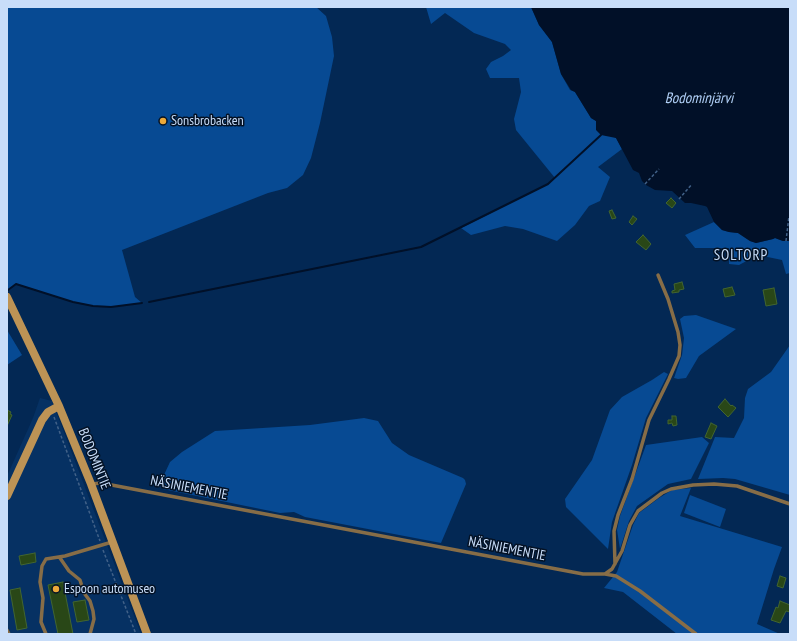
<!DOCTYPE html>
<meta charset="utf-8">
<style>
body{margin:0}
#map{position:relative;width:797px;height:641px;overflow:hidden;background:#032854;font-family:"PT Sans Narrow",sans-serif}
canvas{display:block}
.frame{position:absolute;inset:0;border:8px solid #c8ddf9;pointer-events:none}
</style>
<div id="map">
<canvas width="797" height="641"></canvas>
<div class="frame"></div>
</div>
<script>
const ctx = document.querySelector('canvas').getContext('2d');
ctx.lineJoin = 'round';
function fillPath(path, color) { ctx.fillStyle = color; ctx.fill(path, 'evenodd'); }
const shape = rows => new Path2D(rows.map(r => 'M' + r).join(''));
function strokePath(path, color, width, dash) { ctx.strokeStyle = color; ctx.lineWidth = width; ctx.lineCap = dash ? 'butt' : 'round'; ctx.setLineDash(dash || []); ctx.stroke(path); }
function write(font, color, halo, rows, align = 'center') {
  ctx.font = font + ' "PT Sans Narrow",sans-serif'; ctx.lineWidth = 3; ctx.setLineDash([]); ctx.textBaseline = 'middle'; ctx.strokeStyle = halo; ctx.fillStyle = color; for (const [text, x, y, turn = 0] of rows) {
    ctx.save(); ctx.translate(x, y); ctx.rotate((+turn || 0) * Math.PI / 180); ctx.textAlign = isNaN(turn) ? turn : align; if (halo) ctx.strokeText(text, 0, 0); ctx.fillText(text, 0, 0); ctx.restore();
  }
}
fillPath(shape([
 [40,398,52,401,141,634,7,634,7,476,33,418]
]), '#063163');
fillPath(shape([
 [7,7,316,7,326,16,332,37,334,56,320,123,311,158,303,175,287,188,268,193,122,250,135,297,142,303,111,307,93,306,73,302,16,284,8,290,7,287],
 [426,7,531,7,539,25,552,42,561,74,570,90,575,92,591,118,596,121,597,125,616,138,622,149,598,167,610,177,600,201,589,206,575,225,557,241,523,229,505,226,471,235,461,228,548,184,555,178,516,130,514,119,521,92,519,78,490,78,486,69,491,62,503,56,511,50,505,44,474,33,445,13,431,24],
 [714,222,722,230,729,232,738,233,750,241,756,243,773,239,775,238,783,241,790,241,790,273,786,274,782,260,758,255,739,265,729,264,729,248,695,248,685,235],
 [696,315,736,329,699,356,686,378,678,379,674,378,682,355,684,338,680,319,684,316],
 [7,330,22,355,7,365],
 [790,345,790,495,735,479,723,478,698,479,715,437,734,438,744,418,745,398,748,389,771,372],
 [664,372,668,374,646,418,632,465,612,522,608,549,566,507,565,499,592,460,610,410,622,397,652,380],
 [364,418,378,421,392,443,409,455,463,478,465,480,466,484,441,543,305,517,294,512,280,513,163,489,163,477,170,462,182,452,215,431,310,425],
 [702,437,709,443,691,479,668,484,637,506,629,521,620,549,617,530,620,516,646,445],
 [691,488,680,516,782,547,774,569,757,624,780,634,677,634,623,592,604,588,617,572,633,525,639,513,659,498,672,490],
 [690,495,726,509,720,527,684,513]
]), '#074a93');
fillPath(shape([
 [531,7,790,7,790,241,783,241,775,238,773,239,756,243,750,241,738,233,729,232,722,230,714,222,707,207,705,206,691,203,685,203,672,191,655,190,646,185,642,181,639,173,633,170,616,138,601,135,596,130,596,121,591,118,575,92,571,90,561,74,552,42,539,25]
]), '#011028');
strokePath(shape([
 [8,290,16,284,73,302,93,306,111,307,142,303],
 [149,302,421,247,548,184,601,135]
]), '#011028', 2);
const building = shape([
 [671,198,676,203,672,208,666,203,671,198],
 [612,210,616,218,612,219,609,211,612,210],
 [633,216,637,219,632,225,629,222,633,216],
 [643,235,651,244,646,250,636,242,643,235],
 [682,282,684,289,679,290,679,292,672,293,672,291,675,290,674,284,682,282],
 [732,287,735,295,725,297,723,289,732,287],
 [774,288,777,304,766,306,763,290,774,288],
 [725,399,731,406,732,405,736,408,728,417,718,407,725,399],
 [7,410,11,412,10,414,12,415,7,426,7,410],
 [672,416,676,416,677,425,673,426,672,423,668,424,668,420,672,420,672,416],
 [711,423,717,426,711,439,705,437,711,423],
 [35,553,36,562,21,565,19,556,35,553],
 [780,576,786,578,783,588,777,586,780,576],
 [63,582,73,634,58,634,48,585,63,582],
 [20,588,27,628,17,630,10,590,20,588],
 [85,600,89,620,77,622,73,602,85,600],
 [780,601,790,605,790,612,786,611,780,623,771,620,776,607,778,608,780,601]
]);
fillPath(building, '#294717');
strokePath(building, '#426530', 1);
strokePath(shape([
 [645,184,659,169],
 [679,199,692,184],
 [786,241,789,216],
 [54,417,100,541],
 [103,550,136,634]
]), '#416188', 1.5, [3, 2]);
strokePath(shape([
 [92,484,101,483,583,574,605,574,612,569,622,551,630,525,638,511,662,493,671,489,693,485,714,484,737,486,790,504],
 [60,558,69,571,80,580,84,593,90,601,93,611,94,619,90,634],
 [615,564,614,531,618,515,632,479,649,420,669,379,679,356,680,345,678,332,668,299,658,275],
 [605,574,616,576,640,591,696,634],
 [7,630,9,634],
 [46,634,41,622,43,598,40,582,42,566,46,559,65,556,112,542]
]), '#876d47', 3.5);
strokePath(shape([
 [7,297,59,406,91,484,147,634],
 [7,496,42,420,48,412,59,406]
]), '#bd9355', 8);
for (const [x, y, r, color] of [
 [163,121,4,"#eca93a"],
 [56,589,4,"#eca93a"]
]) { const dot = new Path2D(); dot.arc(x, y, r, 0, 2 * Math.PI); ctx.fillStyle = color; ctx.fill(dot); strokePath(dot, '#041225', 1.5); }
write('14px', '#c8ddf9', '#041225', [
 ["Sonsbrobacken",171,121],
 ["Espoon automuseo",64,589]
], 'left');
write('14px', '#c8ddf9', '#041225', [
 ["BODOMINTIE",94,459,68],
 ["NÄSINIEMENTIE",189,488,11],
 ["NÄSINIEMENTIE",507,549,11]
]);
write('italic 15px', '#b0cff9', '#041225', [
 ["Bodominjärvi",699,99]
]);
ctx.letterSpacing = '1px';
write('15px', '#c8ddf9', '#041225', [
 ["SOLTORP",741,256]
]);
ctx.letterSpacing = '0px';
</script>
